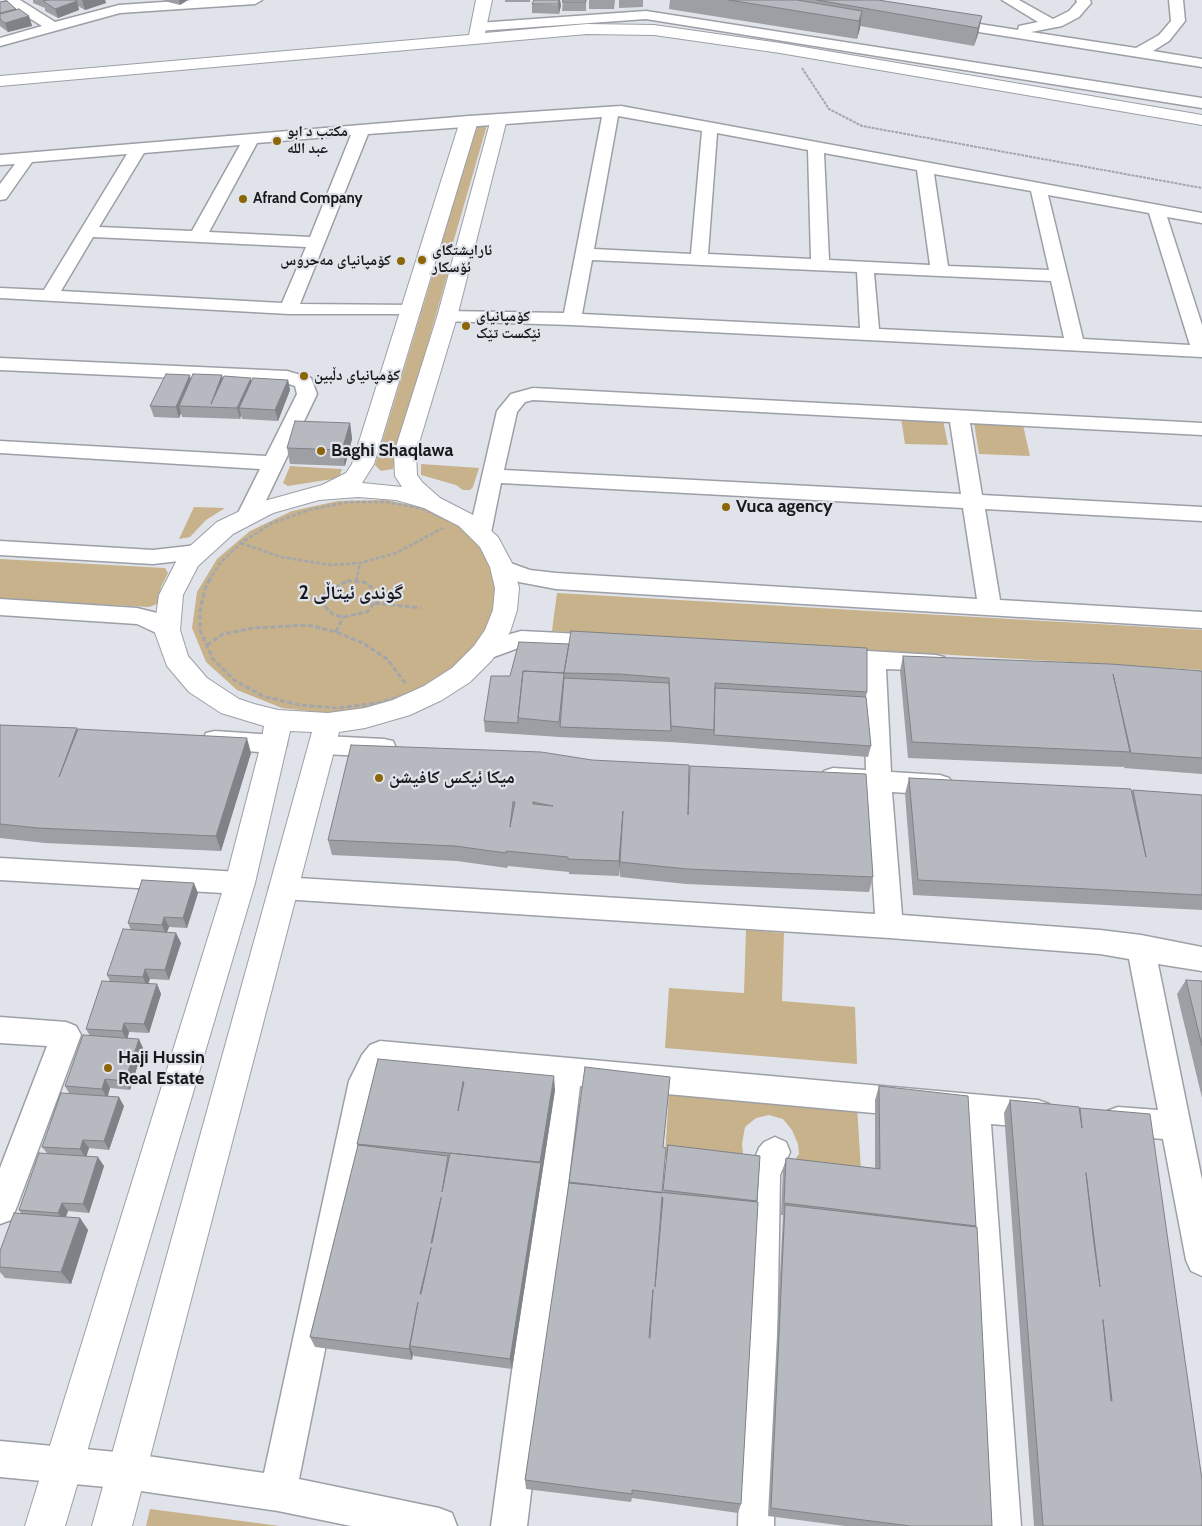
<!DOCTYPE html>
<meta charset="utf-8">
<style>
body{margin:0}
canvas{display:block;background:#e0e3ea}
</style>
<canvas width="1202" height="1526"></canvas>
<script>
const ctx = document.querySelector('canvas').getContext('2d');
ctx.lineJoin = 'round';
function fillPath(path, color) { ctx.fillStyle = color; ctx.fill(path, 'evenodd'); }
const shape = rows => new Path2D(rows.map(r => 'M' + r).join(''));
function strokePath(path, color, width, dash) { ctx.strokeStyle = color; ctx.lineWidth = width; ctx.lineCap = dash ? 'butt' : 'round'; ctx.setLineDash(dash || []); ctx.stroke(path); }
function write(font, color, halo, rows, align = 'center') {
  ctx.font = font + ' Cabin,"Noto Naskh Arabic",sans-serif'; ctx.lineWidth = 4.5; ctx.setLineDash([]); ctx.textBaseline = 'middle'; ctx.strokeStyle = halo; ctx.fillStyle = color; for (const [text, x, y, turn = 0] of rows) {
    ctx.save(); ctx.translate(x, y); ctx.rotate((+turn || 0) * Math.PI / 180); ctx.textAlign = isNaN(turn) ? turn : align; if (halo) ctx.strokeText(text, 0, 0); ctx.fillText(text, 0, 0); ctx.restore();
  }
}
fillPath(shape([
 [478,124,487,125,451,250,443,250,439,248],
 [439,265,447,265,449,268,393,469,381,471,375,465,435,267],
 [901,418,943,420,948,445,905,444],
 [974,423,1023,425,1030,456,979,454],
 [421,464,479,468,473,487,470,490,463,490,456,485,421,475],
 [290,466,322,468,342,469,339,478,288,486,283,483],
 [386,500,430,509,466,527,492,553,504,585,479,655,392,705,336,714,282,708,237,690,206,662,192,628,197,592,217,559,250,531,292,511,338,501],
 [194,507,225,508,206,520,190,537,179,539],
 [0,559,165,568,168,573,161,587,157,604,149,607,0,599],
 [557,593,1202,630,1202,670,552,631],
 [746,930,784,933,782,1001,855,1007,857,1064,665,1048,669,988,744,993],
 [669,1090,857,1105,861,1171,790,1166,799,1154,798,1144,792,1130,783,1119,769,1115,756,1118,745,1127,742,1144,744,1163,665,1157],
 [150,1509,280,1526,146,1526]
]), '#c7b28c');
const minor = shape([
 [6,0,20,0,55,22,119,5,193,0,262,0,255,4,120,13,0,46,0,38,42,26,7,4,6,0],
 [1002,0,1019,0,1053,19,1069,11,1077,2,1076,0,1090,0,1091,3,1079,17,1062,26,1031,32,1136,48,1159,35,1171,21,1169,0,1183,0,1185,21,1169,41,1153,51,1202,59,1202,67,947,27,940,23,947,19,1018,30,1019,26,1038,22,1002,0],
 [646,11,1202,98,1202,108,646,19,478,31,471,27,478,23,646,11],
 [621,106,1202,213,1202,223,1167,217,1202,325,1202,357,572,325,441,321,438,317,441,313,447,311,564,313,602,117,368,134,300,304,412,305,418,306,421,310,418,314,289,314,0,298,0,288,44,290,127,154,32,162,6,199,0,200,0,184,15,164,0,165,0,155,469,116,621,106],
 [618,116,702,131,691,254,594,249,618,116],
 [717,133,808,150,811,259,708,254,717,133],
 [351,135,310,237,209,232,257,143,351,135],
 [240,145,192,231,99,227,144,153,240,145],
 [824,153,917,170,930,265,829,260,824,153],
 [934,174,1031,191,1049,270,948,266,934,174],
 [1048,195,1149,213,1190,345,1083,339,1048,195],
 [93,237,306,247,282,303,61,291,93,237],
 [592,260,857,272,860,328,582,314,592,260],
 [874,273,1051,281,1064,338,879,329,874,273],
 [0,358,287,371,311,378,317,394,259,515,256,520,248,522,240,520,237,515,260,469,0,453,0,441,266,456,297,394,295,386,286,383,0,370,0,358],
 [533,388,1202,423,1202,435,970,423,982,495,1202,507,1202,521,985,509,1000,600,1202,612,1202,628,556,589,519,582,494,572,491,567,494,562,502,560,530,570,556,573,977,599,963,508,501,483,491,533,488,538,480,540,472,538,469,533,497,411,511,394,533,388],
 [533,400,950,422,961,494,504,470,517,412,525,402,533,400],
 [0,541,153,550,197,545,205,547,208,552,205,557,197,559,153,564,0,555,0,541],
 [0,599,137,608,157,613,175,624,179,630,175,636,167,638,137,624,0,615,0,599],
 [521,631,602,635,610,637,614,643,610,649,602,651,521,647,483,661,475,659,471,653,475,647,486,641,521,631],
 [834,649,936,655,944,657,948,663,944,669,936,671,886,669,891,772,940,775,949,778,953,785,949,792,940,795,892,792,902,915,1100,930,1141,935,1202,947,1202,971,1158,964,1202,1180,1202,1276,1191,1271,1186,1260,1163,1139,1118,1135,1107,1131,1103,1121,1107,1111,1118,1107,1158,1110,1129,959,1100,954,889,938,282,899,273,896,269,888,273,880,282,877,875,914,867,790,833,788,824,785,820,778,824,771,833,768,866,770,863,667,826,663,822,657,826,651,834,649],
 [215,731,275,735,284,737,287,744,284,751,275,753,215,749,206,747,203,740,206,733,215,731],
 [324,736,384,739,393,741,396,748,393,755,384,757,324,754,315,752,312,745,315,738,324,736],
 [0,858,240,872,249,875,253,883,249,891,240,894,0,880,0,858],
 [0,1017,66,1022,76,1026,81,1035,16,1209,11,1220,0,1224,0,1168,47,1046,0,1043,0,1017],
 [380,1041,1038,1100,1049,1104,1053,1114,1049,1124,1038,1128,991,1124,1021,1526,985,1526,961,1121,580,1086,527,1526,491,1526,551,1083,387,1068,379,1081,299,1479,439,1508,452,1513,457,1526,351,1526,278,1511,127,1489,0,1477,0,1441,127,1453,264,1473,349,1081,362,1055,370,1045,380,1041],
 [775,1137,786,1142,790,1152,780,1175,774,1526,738,1526,748,1175,759,1148,764,1142,775,1137]
]);
const tertiary = shape([
 [476,0,492,0,485,33,587,24,654,25,780,43,1202,115,1202,125,780,53,654,35,587,34,0,86,0,76,469,35,476,0],
 [499,114,505,115,507,119,457,317,416,453,417,475,422,482,440,498,475,516,498,537,514,567,519,588,517,610,510,632,492,660,470,682,442,700,410,715,365,728,339,732,132,1526,92,1526,312,732,290,731,255,883,65,1526,25,1526,225,883,261,744,264,726,221,713,189,692,167,666,154,630,159,595,179,556,217,522,257,503,322,485,346,473,352,464,460,121,463,117,469,116,475,117,478,121,374,464,362,483,402,487,395,476,394,453,437,317,491,119,493,115,499,114],
 [358,497,396,500,424,508,459,526,480,547,490,567,495,588,493,610,485,630,474,646,452,668,424,686,393,700,365,708,328,713,278,710,254,704,239,699,207,678,188,656,180,630,183,595,198,566,233,534,273,513,319,500,358,497]
]);
strokePath(minor, '#9c9fa6', 3);
strokePath(tertiary, '#9c9fa6', 2);
strokePath(shape([
 [802,68,829,109,862,126,1202,188]
]), '#a3a6ab', 2, [3, 1]);
strokePath(shape([
 [241,543,281,557,331,565,360,563,396,553,443,528],
 [209,581,220,563,241,543,272,523,309,510,348,502,387,502,423,509,455,523,476,539,492,559,499,581],
 [356,581,360,563]
]), '#a3a6ab', 2.5, [4, 2]);
strokePath(shape([
 [210,579,206,586,200,610,200,630,213,659,234,680,263,696,299,705,338,708,378,703,415,692,447,675,472,654,490,631,499,606,498,579],
 [347,581,364,582,375,590,376,601,367,612,343,617,334,615,324,606,325,593,347,581],
 [375,603,421,608],
 [336,632,343,617],
 [207,645,223,634,253,628,308,625,336,632,363,643,387,659,406,684]
]), '#a3a6ab', 3, [5, 2.5]);
fillPath(minor, '#fff');
fillPath(tertiary, '#fff');
fillPath(shape([
 [33,0,105,0,106,3,85,10,78,6,79,10,58,18,45,11,45,8,33,3],
 [164,0,188,0,180,5,164,1],
 [505,0,530,0,530,2,505,2],
 [563,0,586,0,586,11,562,11],
 [589,0,615,0,614,9,589,9],
 [619,0,643,0,643,7,619,8],
 [670,0,878,0,982,16,978,34,974,46,860,26,857,39,669,9],
 [0,2,16,9,17,10,29,16,32,26,8,32,0,26],
 [532,4,561,5,559,14,532,13],
 [222,375,223,380,251,378,251,381,288,380,290,390,278,421,242,419,241,415,240,419,182,417,181,413,179,418,154,417,150,406,191,379],
 [350,423,352,439,345,466,290,464,287,448],
 [519,642,867,692,866,697,871,746,868,757,713,745,670,742,560,737,485,732,484,721,510,676],
 [903,656,1202,671,1202,774,1124,768,1124,766,1123,767,908,758,900,671],
 [0,725,77,728,78,730,251,753,221,851,45,843,0,838],
 [351,745,688,796,873,877,869,892,686,884,620,877,620,859,619,876,569,874,569,872,508,866,507,868,457,861,332,855,328,840],
 [909,778,1132,791,1133,790,1202,795,1202,910,913,895,905,794],
 [198,893,187,928,169,927,167,932,176,933,181,943,169,980,150,979,148,984,157,984,161,994,149,1033,129,1032,127,1038,143,1048,130,1090,110,1088,108,1096,124,1106,109,1150,89,1148,86,1156,104,1166,89,1213,68,1211,66,1217,80,1218,88,1230,71,1284,5,1278,0,1272,0,1251,21,1213,19,1210,47,1153,42,1147,69,1093,65,1086,90,1036,86,1029,110,981,107,975,131,930,128,923],
 [1186,980,1202,981,1202,1098,1177,994],
 [378,1059,555,1090,512,1369,414,1356,413,1354,412,1360,315,1347,310,1337,358,1146,357,1144],
 [879,1086,976,1226,992,1526,845,1526,768,1516,783,1215,781,1215,783,1170,786,1158,875,1168,875,1100],
 [1010,1100,1079,1109,1080,1108,1202,1526,1034,1526,1004,1113],
 [668,1145,760,1156,741,1504,738,1513,632,1498,631,1502,526,1489,525,1480,569,1186,569,1182,663,1147,662,1192,663,1193],
 [661,1210,662,1210,655,1287],
 [652,1301,650,1338,649,1338]
]), '#9d9fa5');
fillPath(shape([
 [82,0,105,0,106,3,85,10],
 [179,0,188,0,180,5],
 [559,0,560,0,561,5,559,14,558,4],
 [77,1,79,10,58,18,55,9],
 [862,11,860,29,857,39,859,21],
 [29,16,32,26,8,32,5,23],
 [982,16,978,34,974,46,978,28],
 [190,375,192,385,179,406,181,413,179,418,176,407],
 [222,375,224,385,211,404],
 [251,378,253,389,239,408,241,415,240,419,237,408],
 [288,380,290,390,278,421,275,410],
 [350,423,352,439,345,466,342,450],
 [247,738,251,753,221,851,216,836],
 [623,811,623,826,619,876,619,861],
 [194,883,198,893,187,928,183,918],
 [164,917,169,927,166,934,162,925],
 [176,933,181,943,169,980,165,970],
 [145,969,150,979,147,987,143,977],
 [157,984,161,994,149,1033,144,1024],
 [124,1023,129,1032,127,1041,122,1031],
 [139,1039,143,1048,130,1090,125,1081],
 [554,1076,555,1090,512,1369,510,1359],
 [105,1079,110,1088,107,1098,102,1089],
 [119,1097,124,1106,109,1150,104,1141],
 [83,1140,89,1148,86,1158,80,1149],
 [98,1157,104,1166,89,1213,83,1204],
 [62,1203,68,1211,64,1221,58,1213],
 [80,1218,88,1230,71,1284,61,1272],
 [418,1302,410,1346,413,1354,412,1360,409,1349]
]), '#7f8286');
const building = shape([
 [47,0,75,0,77,1,55,9,43,1,47,0],
 [534,0,559,0,558,4,532,4,534,0],
 [563,0,586,0,586,2,562,2,563,0],
 [729,0,797,0,862,11,859,21,729,0],
 [817,0,878,0,982,16,978,28,817,0],
 [7,1,16,9,0,13,0,2,7,1],
 [19,9,29,16,5,23,0,19,0,14,19,9],
 [166,374,190,375,176,407,150,406,166,374],
 [193,374,222,375,211,404,224,376,251,378,237,408,179,406,193,374],
 [253,378,288,380,275,410,239,408,253,378],
 [295,421,350,423,342,450,287,448,295,421],
 [571,631,867,648,867,692,715,683,714,730,671,726,669,678,619,674,564,673,559,722,518,718,523,671,564,673,571,631],
 [519,642,569,644,564,673,523,671,518,718,518,723,484,721,491,676,510,676,519,642],
 [903,656,1110,664,1202,671,1202,758,1131,753,1113,674,1130,752,912,742,903,656],
 [564,678,669,683,671,731,560,727,564,678],
 [715,688,866,697,871,746,714,735,715,688],
 [0,725,77,728,59,777,78,729,247,738,216,836,38,828,0,824,0,725],
 [351,745,541,752,592,760,689,765,688,815,690,766,866,774,873,877,687,869,620,862,623,811,619,861,568,859,568,857,506,851,506,853,455,846,328,840,351,745],
 [513,802,515,802,510,827,513,802],
 [533,802,553,806,533,804,533,802],
 [909,778,1131,789,1146,857,1133,790,1202,795,1202,895,918,880,909,778],
 [142,880,194,883,183,918,164,917,162,925,128,923,142,880],
 [123,929,176,933,165,970,145,969,143,977,107,975,123,929],
 [1186,980,1202,981,1202,1046,1186,980],
 [102,981,157,984,144,1024,124,1023,122,1031,86,1029,102,981],
 [83,1035,139,1039,125,1081,105,1079,102,1089,65,1086,83,1035],
 [378,1059,554,1076,540,1162,357,1144,378,1059],
 [463,1082,464,1082,458,1111,463,1082],
 [585,1067,670,1077,663,1147,666,1148,662,1193,569,1182,585,1067],
 [879,1086,968,1096,976,1226,784,1203,786,1158,880,1169,879,1086],
 [61,1093,119,1097,104,1141,83,1140,80,1149,42,1147,61,1093],
 [1010,1100,1079,1107,1082,1128,1080,1108,1150,1114,1202,1480,1202,1526,1043,1526,1010,1100],
 [1086,1173,1100,1287,1094,1244,1086,1173],
 [1103,1320,1112,1401,1111,1401,1103,1320],
 [358,1145,448,1156,442,1192,450,1153,541,1163,510,1359,410,1346,418,1302,409,1349,310,1337,358,1145],
 [441,1198,432,1243,431,1243,441,1198],
 [431,1248,421,1294,420,1294,431,1248],
 [668,1145,760,1156,757,1201,663,1190,668,1145],
 [39,1153,98,1157,83,1204,62,1203,58,1213,19,1210,39,1153],
 [569,1183,758,1202,741,1504,632,1490,632,1494,525,1480,569,1183],
 [662,1197,663,1198,655,1287,662,1197],
 [653,1290,650,1338,649,1338,653,1290],
 [785,1205,977,1227,992,1526,910,1526,771,1508,785,1205],
 [14,1213,80,1218,61,1272,0,1267,0,1251,14,1213]
]);
fillPath(building, '#b6b9c0');
strokePath(building, '#7f8286', 1);
for (const [x, y, r, color] of [
 [277,141,5,"#8b6506"],
 [243,199,5,"#8b6506"],
 [422,260,5,"#8b6506"],
 [401,261,5,"#8b6506"],
 [466,326,5,"#8b6506"],
 [304,376,5,"#8b6506"],
 [321,451,5,"#8b6506"],
 [726,507,5,"#8b6506"],
 [379,778,5,"#8b6506"],
 [108,1068,5,"#8b6506"]
]) { const dot = new Path2D(); dot.arc(x, y, r, 0, 2 * Math.PI); ctx.fillStyle = color; ctx.fill(dot); strokePath(dot, '#e0e3ea', 2); }
write('bold 15px', '#18191c', '#e0e3ea', [
 ["مكتب د ابو",287,132],
 ["عبد الله",287,149],
 ["Afrand Company",253,199],
 ["ئارایشتگای",432,251],
 ["ئۆسکار",432,268],
 ["کۆمپانیای مەحروس",391,261,"right"],
 ["کۆمپانیای",476,317],
 ["نێکست تێک",476,334],
 ["کۆمپانیای دڵبین",314,376]
], 'left');
write('bold 18px', '#18191c', '#e0e3ea', [
 ["Baghi Shaqlawa",331,451],
 ["Vuca agency",736,507],
 ["میکا ئیکس کافیشن",389,778],
 ["Haji Hussin",118,1058],
 ["Real Estate",118,1079]
], 'left');
write('bold 19px', '#18191c', '#e0e3ea', [
 ["گوندی ئیتاڵی 2",351,593]
]);
</script>
